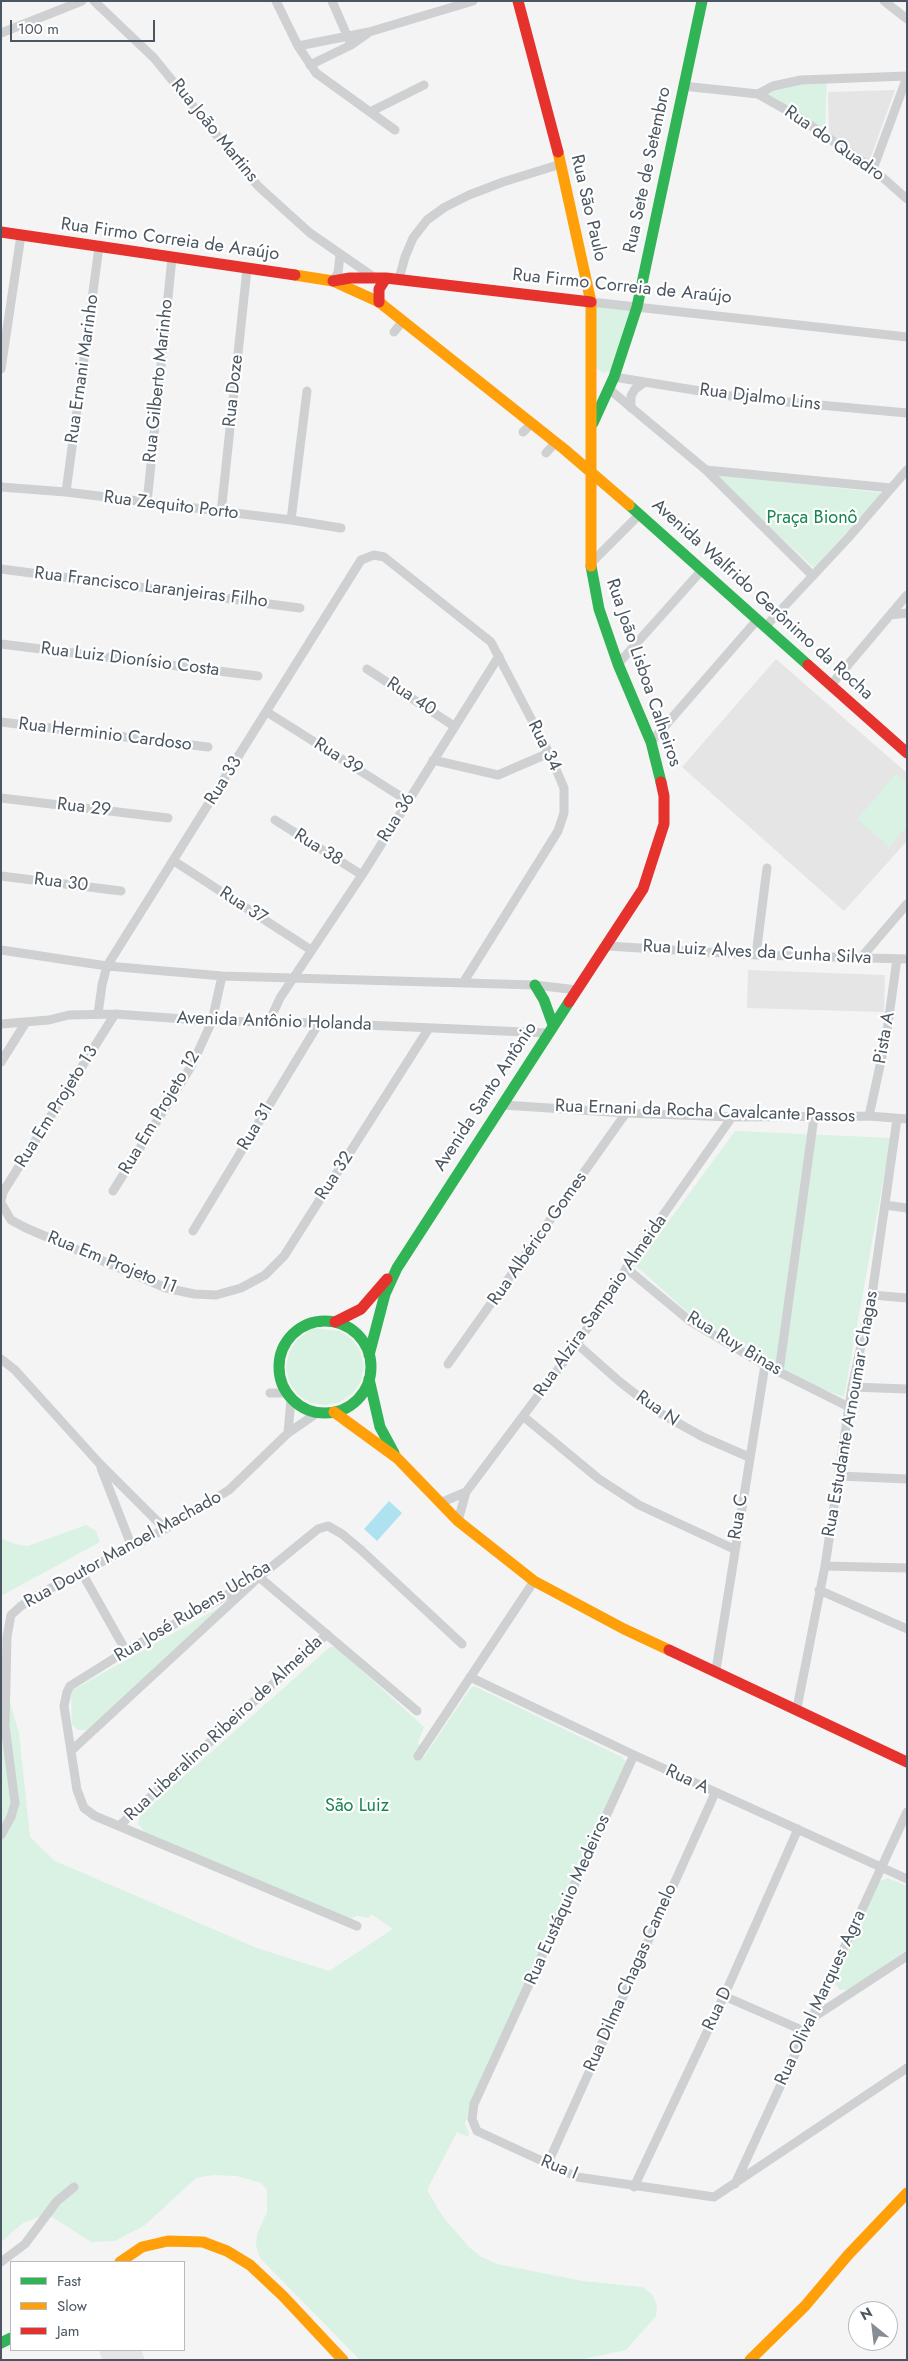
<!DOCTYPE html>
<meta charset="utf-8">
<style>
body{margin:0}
#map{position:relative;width:908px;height:2361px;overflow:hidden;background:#f4f4f4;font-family:Jost,sans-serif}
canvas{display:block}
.frame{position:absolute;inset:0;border:2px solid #4a5661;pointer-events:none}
.legend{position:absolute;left:10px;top:2261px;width:175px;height:90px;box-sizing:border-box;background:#fff;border:1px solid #b7bbc0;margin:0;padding:6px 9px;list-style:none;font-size:15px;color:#4a5661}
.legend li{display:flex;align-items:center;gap:10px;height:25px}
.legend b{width:25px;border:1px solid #b7bbc0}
.north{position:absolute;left:848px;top:2301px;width:50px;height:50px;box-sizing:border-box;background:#fff;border:1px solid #b7bbc0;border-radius:50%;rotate:331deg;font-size:14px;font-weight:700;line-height:20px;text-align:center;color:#4a5661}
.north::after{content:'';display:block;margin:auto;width:18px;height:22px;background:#868d94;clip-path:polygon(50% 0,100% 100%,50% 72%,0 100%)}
.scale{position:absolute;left:10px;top:20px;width:145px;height:22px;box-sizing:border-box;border:2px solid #4a5661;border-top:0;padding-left:6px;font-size:15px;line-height:18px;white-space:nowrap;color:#4a5661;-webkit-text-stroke:4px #fff;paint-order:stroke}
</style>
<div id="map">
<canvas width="908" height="2361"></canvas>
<div class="frame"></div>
<ul class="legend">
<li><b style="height:6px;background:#30b455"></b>Fast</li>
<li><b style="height:6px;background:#ff9f0a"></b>Slow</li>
<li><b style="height:6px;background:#e5322d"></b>Jam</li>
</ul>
<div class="north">N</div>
<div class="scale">100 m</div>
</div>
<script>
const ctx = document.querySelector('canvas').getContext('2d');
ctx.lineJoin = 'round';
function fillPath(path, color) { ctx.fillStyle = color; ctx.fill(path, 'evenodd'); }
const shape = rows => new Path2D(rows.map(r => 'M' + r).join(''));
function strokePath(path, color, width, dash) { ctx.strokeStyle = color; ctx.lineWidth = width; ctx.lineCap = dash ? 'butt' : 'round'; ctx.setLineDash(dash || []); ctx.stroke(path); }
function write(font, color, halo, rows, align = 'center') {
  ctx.font = font + ' Jost,sans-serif'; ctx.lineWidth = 4.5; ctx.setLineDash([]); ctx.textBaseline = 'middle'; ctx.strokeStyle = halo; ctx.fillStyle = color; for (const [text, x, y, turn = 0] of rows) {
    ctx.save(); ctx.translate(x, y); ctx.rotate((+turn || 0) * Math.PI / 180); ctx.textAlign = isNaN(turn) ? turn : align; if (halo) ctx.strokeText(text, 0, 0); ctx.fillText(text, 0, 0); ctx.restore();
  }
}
fillPath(shape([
 [895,90,869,162,829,135,828,92],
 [776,659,907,773,907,841,844,911,682,767],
 [748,970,885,975,884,1012,747,1008],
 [99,2350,141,2350,145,2360,102,2360]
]), '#e6e5e6');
fillPath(shape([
 [827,81,825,132,763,95,776,87],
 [594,305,632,309,611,371,603,373,594,366],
 [712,473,753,478,882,493,814,568],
 [896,774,907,783,907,827,889,847,857,819],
 [735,1131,891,1138,844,1397,803,1382,691,1315,636,1266],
 [313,1328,339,1331,352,1339,360,1351,364,1366,361,1381,353,1393,340,1402,326,1405,311,1403,298,1395,289,1382,286,1368,289,1353,297,1340],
 [86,1525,96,1531,100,1542,1,1596,1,1537,4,1540,15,1544,28,1546],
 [227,1603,89,1730,77,1730,72,1724,71,1691],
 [330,1647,336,1647,424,1727,418,1743,420,1746,416,1751,418,1756,424,1757,470,1689,474,1686,622,1757,627,1763,468,2112,465,2124,469,2133,468,2137,457,2132,427,2190,443,2217,469,2247,480,2256,497,2264,582,2281,642,2287,652,2294,657,2305,656,2316,626,2350,579,2360,360,2360,260,2258,256,2246,257,2234,267,2212,267,2190,261,2183,237,2176,213,2175,196,2178,145,2225,115,2241,91,2242,52,2217,44,2215,23,2223,1,2242,1,1673,19,1733,30,1837,55,1861,257,1948,329,1971,393,1929,371,1914,369,1918,357,1916,350,1919,145,1832,138,1824,140,1815],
 [888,1878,907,1886,907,1950,850,1990,840,1990,835,1984,835,1979,879,1881]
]), '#d9f2e3');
fillPath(shape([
 [389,1501,402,1513,377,1541,364,1529]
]), '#aee2f0');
strokePath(shape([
 [94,1,154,58,258,186,310,233,375,278],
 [276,1,298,46,316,73,395,130],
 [332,1,349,40],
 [884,1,907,19],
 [1,33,82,1],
 [298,46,369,32,473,1],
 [310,65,351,45,368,33],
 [683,86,758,94,773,86,801,80,907,76],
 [758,94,797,116,873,169,907,199],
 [370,112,424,85],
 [873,169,907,77],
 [399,279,405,257,413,238,427,220,445,207,469,195,503,182,561,164],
 [333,281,338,273,340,255],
 [591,302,907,337],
 [394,332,403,321],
 [1,369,21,235],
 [614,377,743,398,907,413],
 [609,389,706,470,813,576],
 [631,408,631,396,635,389,645,382],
 [523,432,531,424],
 [546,453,555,443],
 [706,470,891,488],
 [1,487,66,492,291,520,341,528],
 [66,492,99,247],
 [147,503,172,258],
 [221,513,247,269],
 [291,520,307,391],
 [591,563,640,514],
 [1,569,300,608],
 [890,615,907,613],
 [765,627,849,537,907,470],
 [1,644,258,676],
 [618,664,701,571],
 [367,669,454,726],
 [831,685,907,595],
 [267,712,408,801],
 [1,722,208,747],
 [651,742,757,620],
 [433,760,498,775,549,753],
 [1,798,168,818],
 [275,820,362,875],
 [174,861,311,950],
 [1,876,121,891],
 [607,946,756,955,907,959],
 [1,950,107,966,222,976,535,985,577,990],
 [756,955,767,868],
 [860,959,907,904],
 [98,1014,102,985,107,966,361,560,374,555,384,557,491,642,549,753,564,788,564,813,558,831,463,983],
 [269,1022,280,998,362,875,499,656],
 [1,1024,49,1020,69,1015,115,1014,212,1021,319,1023,548,1033],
 [1,1062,26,1022],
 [503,1105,626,1113,732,1117,869,1116,907,1119],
 [869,1116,886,1038,897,959],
 [113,1191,192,1065,212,1021,222,976],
 [1,1201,3,1192,115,1014],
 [1,1203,11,1220,26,1228,166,1288,194,1294,216,1295,241,1288,265,1275,284,1256,429,1028],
 [885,1205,907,1208],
 [193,1231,319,1023],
 [626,1268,690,1321,765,1365,849,1407],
 [872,1295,907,1298],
 [577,1344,620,1382,660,1413,703,1437,749,1457],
 [1,1359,15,1370,99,1463,165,1529],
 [448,1364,626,1113],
 [779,1372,814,1117],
 [852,1387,907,1389],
 [270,1393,286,1393],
 [524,1417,599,1479,639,1505,734,1549],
 [288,1433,291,1399],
 [101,1468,132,1547],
 [839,1476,907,1479],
 [440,1503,466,1492],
 [458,1521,466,1492,577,1344,633,1258,732,1117],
 [825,1566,907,1568],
 [82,1573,126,1651],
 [819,1590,907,1629],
 [716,1670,765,1365],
 [470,1677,634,1755,907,1879],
 [797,1708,825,1566,852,1387,872,1295,897,1119],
 [72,1750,259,1577,417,1711],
 [634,1755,474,2104,472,2119,477,2131,577,2177,714,2197,907,2068],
 [418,1756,534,1581],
 [120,1825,327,1634],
 [1,1835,11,1817,15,1803,5,1726,7,1637,11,1615,21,1606,38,1595,165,1529,229,1490,288,1433,317,1413],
 [357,1926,95,1816,84,1808,77,1790,64,1706,67,1692,70,1686,126,1651,259,1577,318,1529,328,1526,342,1534,361,1550,462,1644],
 [724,1996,804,2031],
 [811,2019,907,1956],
 [548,2163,715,1793],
 [735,2184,907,1812],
 [634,2187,724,1996,798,1829],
 [1,2262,25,2244,57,2201,74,2187]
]), '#ced0d2', 9);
strokePath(shape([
 [593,423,614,377,637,307,702,1],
 [629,505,808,665],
 [591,566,599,609,618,664,651,742,661,782],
 [535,985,544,1000,553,1025],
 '279 1367a46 46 0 1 1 92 0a46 46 0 1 1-92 0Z',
 [369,1355,385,1294,397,1268,569,1002],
 [369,1379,380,1427,394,1453],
 [1,2343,11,2338]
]), '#30b455', 11);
strokePath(shape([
 [558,152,591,302,591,566],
 [295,275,333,281,379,302,564,449,629,505],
 [334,1412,397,1458,458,1521,534,1581,624,1629,669,1650],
 [120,2262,142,2247,168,2241,203,2242,227,2251,250,2265,283,2296,343,2360],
 [750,2360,805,2306,848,2255,907,2193]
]), '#ff9f0a', 11);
strokePath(shape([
 [518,1,558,152],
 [1,232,295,275],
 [333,281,350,278,386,278,591,302],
 [379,302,379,289,386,278],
 [808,665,907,753],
 [569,1002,643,889,664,824,664,796,661,782],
 [335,1322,361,1309,387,1279],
 [669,1650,907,1762]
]), '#e5322d', 11);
write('18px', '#4a5661', '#fff', [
 ["Rua João Martins",214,131,51],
 ["Rua do Quadro",834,144,35],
 ["Rua Sete de Setembro",648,170,-78],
 ["Rua São Paulo",588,208,77],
 ["Rua Firmo Correia de Araújo",170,240,8],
 ["Rua Firmo Correia de Araújo",622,287,6],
 ["Rua Ernani Marinho",83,369,-82],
 ["Rua Gilberto Marinho",159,381,-84],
 ["Rua Doze",234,391,-84],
 ["Rua Djalmo Lins",760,398,7],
 ["Rua Zequito Porto",171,506,7],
 ["Rua Francisco Laranjeiras Filho",151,588,7],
 ["Avenida Walfrido Gerônimo da Rocha",762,600,42],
 ["Rua Luiz Dionísio Costa",130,660,7],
 ["Rua João Lisboa Calheiros",643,673,71],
 ["Rua 40",411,697,33],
 ["Rua Herminio Cardoso",105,735,7],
 ["Rua 34",544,746,64],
 ["Rua 39",338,757,32],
 ["Rua 33",224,781,-58],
 ["Rua 29",84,808,7],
 ["Rua 36",397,818,-58],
 ["Rua 38",318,848,32],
 ["Rua 30",61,883,7],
 ["Rua 37",243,906,33],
 ["Rua Luiz Alves da Cunha Silva",757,953,3],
 ["Avenida Antônio Holanda",274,1022,2],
 ["Pista A",885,1038,-80],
 ["Avenida Santo Antônio",486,1097,-57],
 ["Rua Em Projeto 13",57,1107,-58],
 ["Rua Ernani da Rocha Cavalcante Passos",705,1112,2],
 ["Rua Em Projeto 12",160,1113,-59],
 ["Rua 31",256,1127,-59],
 ["Rua 32",335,1176,-57],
 ["Rua Albérico Gomes",538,1239,-55],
 ["Rua Em Projeto 11",112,1263,22],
 ["Rua Alzira Sampaio Almeida",601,1306,-55],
 ["Rua Ruy Binas",734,1344,31],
 ["Rua N",657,1409,35],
 ["Rua Estudante Arnoumar Chagas",851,1414,-80],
 ["Rua C",739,1517,-81],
 ["Rua Doutor Manoel Machado",123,1550,-29],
 ["Rua José Rubens Uchôa",193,1612,-31],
 ["Rua Liberalino Ribeiro de Almeida",224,1729,-43],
 ["Rua A",687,1780,25],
 ["Rua Eustáquio Medeiros",568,1900,-66],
 ["Rua Dilma Chagas Camelo",631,1978,-66],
 ["Rua Olival Marques Agra",821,1998,-65],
 ["Rua D",718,2009,-65],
 ["Rua I",559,2168,22]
]);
write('18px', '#17864f', '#fff', [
 ["Praça Bionô",812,519],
 ["São Luiz",357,1807]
]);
</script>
